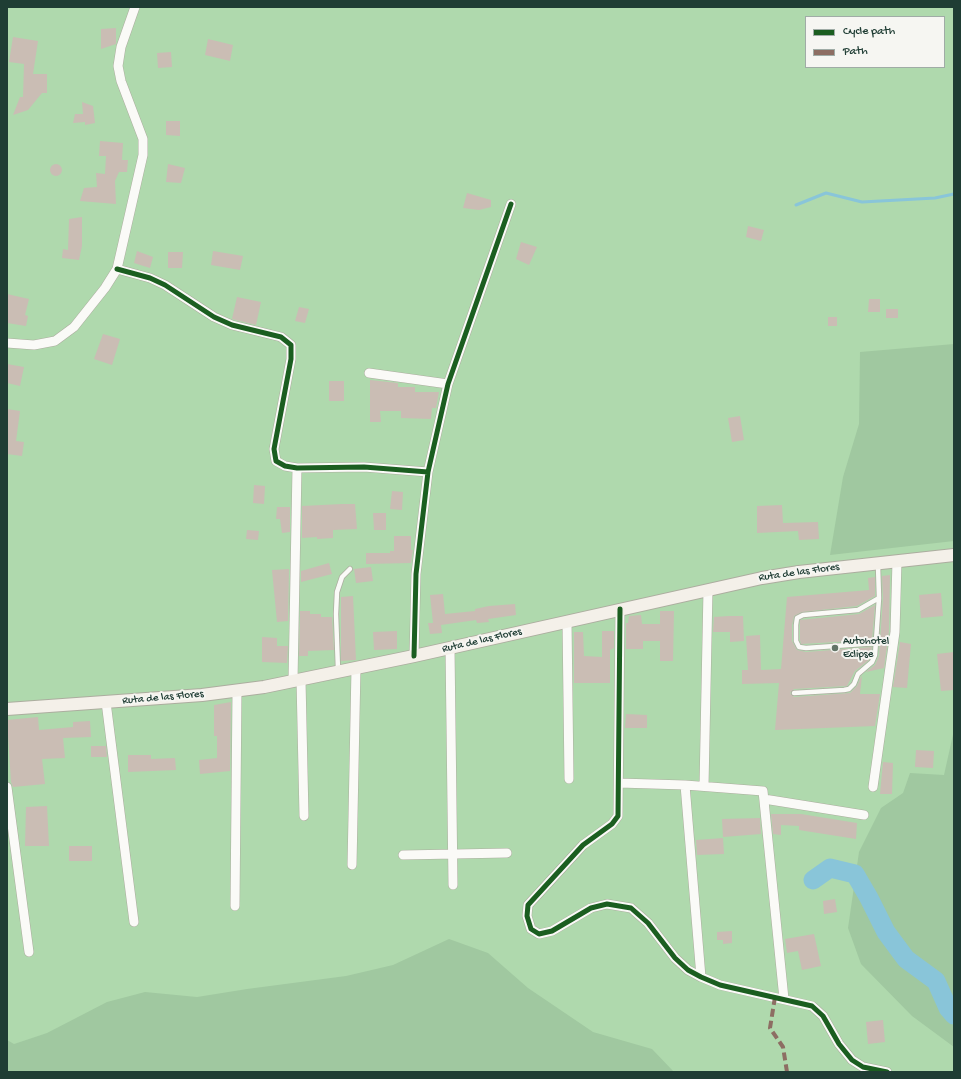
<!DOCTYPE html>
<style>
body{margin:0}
#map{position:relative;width:961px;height:1079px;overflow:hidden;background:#dedbc7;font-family:"Gochi Hand",sans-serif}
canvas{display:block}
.frame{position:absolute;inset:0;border:8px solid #1f3d34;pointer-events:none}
.legend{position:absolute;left:805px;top:16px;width:140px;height:52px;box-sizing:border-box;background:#f6f6f2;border:1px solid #a0aca6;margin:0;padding:5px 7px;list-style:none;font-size:12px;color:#1f3d34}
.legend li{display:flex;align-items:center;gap:8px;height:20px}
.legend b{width:20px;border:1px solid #a0aca6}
</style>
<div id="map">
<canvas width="961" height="1079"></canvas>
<div class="frame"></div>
<ul class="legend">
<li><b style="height:5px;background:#1b5e20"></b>Cycle path</li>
<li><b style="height:5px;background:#8d6e63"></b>Path</li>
</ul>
</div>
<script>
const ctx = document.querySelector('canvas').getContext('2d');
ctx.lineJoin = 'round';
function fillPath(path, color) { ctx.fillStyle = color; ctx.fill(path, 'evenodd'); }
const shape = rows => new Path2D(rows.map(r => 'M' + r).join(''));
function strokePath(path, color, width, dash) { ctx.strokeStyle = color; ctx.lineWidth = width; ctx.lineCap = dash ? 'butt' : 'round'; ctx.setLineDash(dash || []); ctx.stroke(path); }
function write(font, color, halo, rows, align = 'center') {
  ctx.font = font + ' "Gochi Hand",sans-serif'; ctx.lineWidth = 4; ctx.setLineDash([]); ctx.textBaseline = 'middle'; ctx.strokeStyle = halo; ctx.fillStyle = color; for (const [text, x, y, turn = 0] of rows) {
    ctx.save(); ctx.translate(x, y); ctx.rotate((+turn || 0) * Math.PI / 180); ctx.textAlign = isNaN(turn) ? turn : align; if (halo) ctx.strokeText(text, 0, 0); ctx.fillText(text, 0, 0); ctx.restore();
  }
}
fillPath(shape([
 [7,7,954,7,954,1072,7,1072],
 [806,17,944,17,944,67,806,67]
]), '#afd9ad');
fillPath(shape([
 [954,344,954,541,830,555,843,477,859,424,860,352],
 [954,730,954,1047,912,1016,861,964,848,928,859,852,881,808,903,793,910,773,944,775],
 [449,939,488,953,528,988,593,1032,652,1049,674,1072,7,1072,7,1040,14,1044,47,1033,107,1002,145,992,197,997,247,989,346,976,393,965]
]), '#a0c8a0');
strokePath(shape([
 [796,205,826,193,862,202,935,198,954,194]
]), '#89c5d9', 3);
strokePath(shape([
 [813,880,830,868,855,874,869,898,886,932,906,959,936,981,948,1008,954,1015]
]), '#89c5d9', 19);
fillPath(shape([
 [116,28,116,44,101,49,101,29],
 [13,37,38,41,33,74,47,74,47,93,42,93,28,110,13,115,20,97,23,97,24,64,9,62],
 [208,39,233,45,230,61,205,55],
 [171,52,172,67,158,68,157,53],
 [82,102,93,106,95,123,85,125,85,122,73,123,75,114,83,114],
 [166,121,180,121,180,136,166,135],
 [100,141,123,143,122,160,128,160,127,172,119,172,115,181,116,204,80,201,84,188,97,187,96,173,105,174,106,156,99,156],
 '50 170a6 6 0 1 1 12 0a6 6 0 1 1-12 0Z',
 [168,164,185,168,181,183,166,182],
 [467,193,491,200,491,207,479,210,463,208],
 [82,217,82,246,79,260,62,258,63,249,68,250,69,219],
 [748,226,764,230,761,241,746,237],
 [521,242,537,247,529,265,516,259],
 [137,251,153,257,150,268,134,263],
 [213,251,243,256,240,270,211,265],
 [168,252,183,252,182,268,168,268],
 [7,294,29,299,25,315,28,316,26,326,7,323],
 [237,297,261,302,256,325,232,319],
 [869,299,880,299,880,312,868,312],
 [299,307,309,309,305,323,295,321],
 [886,309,898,309,898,318,886,318],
 [828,317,837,317,837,326,828,326],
 [103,334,120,339,112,365,94,359],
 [7,364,24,367,20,386,7,383],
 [370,380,398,383,398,387,415,387,415,392,439,392,436,408,432,408,431,419,401,418,401,411,380,411,381,422,370,422],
 [329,381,344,381,344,401,329,401],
 [7,409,20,411,16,441,24,442,22,456,7,454],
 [740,416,744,440,732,442,728,418],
 [254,485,265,486,264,504,253,503],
 [392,491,403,492,402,510,390,509],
 [342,504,355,504,357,529,333,530,333,538,317,539,317,537,302,538,302,506],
 [782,505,783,523,818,522,819,539,799,540,798,531,757,533,757,506],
 [277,507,290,507,290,532,282,533,280,519,276,519],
 [373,513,386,513,386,530,374,530],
 [247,530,259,531,258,540,246,539],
 [394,536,411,536,411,550,413,550,411,563,366,564,366,553,390,553,390,551,394,551],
 [329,563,332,574,301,582,301,571],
 [371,567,373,581,356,583,354,569],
 [289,569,288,621,277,622,272,570],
 [890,575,889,631,884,668,866,672,875,665,879,656,883,598,882,576],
 [875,577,875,596,857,606,802,612,794,616,792,625,792,641,797,650,806,652,872,647,869,660,855,671,847,686,794,689,790,693,794,697,850,693,857,686,862,675,860,694,880,694,875,726,775,730,779,683,742,684,742,670,748,670,746,636,760,635,761,670,781,669,787,597,869,590,868,578],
 [941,593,943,616,921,618,919,595],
 [443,594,445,614,475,611,475,609,489,606,515,604,516,615,488,619,489,622,477,623,476,620,441,625,442,633,430,634,428,623,433,623,430,595],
 [353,596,356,660,341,661,341,597],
 [875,605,872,640,801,644,800,640,800,620,859,614],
 [300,611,310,611,310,614,321,614,321,617,332,617,334,650,308,651,308,656,299,656],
 [660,611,674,611,673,661,660,661,660,641,643,641,643,649,626,649,626,623,628,623,629,616,641,615,642,624,660,624],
 [729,616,743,616,744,641,730,642,730,632,713,632,714,617],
 [397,631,397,649,374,650,373,632],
 [602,631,614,631,614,648,610,650,610,683,574,683,574,632,583,632,584,656,602,657],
 [262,637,277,638,277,646,288,646,287,663,262,662],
 [900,642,911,644,907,688,893,687],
 [954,652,954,690,941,691,937,654],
 [231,702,230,771,200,774,199,760,217,758,217,736,214,736,214,705],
 [626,714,647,715,647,728,625,728],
 [38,717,39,730,73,727,73,722,90,721,91,737,63,738,65,758,42,759,45,784,13,787,11,782,7,720],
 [91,746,106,746,107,757,91,757],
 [916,750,934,751,933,768,915,767],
 [128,755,151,755,151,759,175,758,176,770,128,772],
 [883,762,893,763,892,794,880,794],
 [47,806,49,846,25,846,26,807],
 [771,814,801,814,857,823,856,839,799,830,799,826,781,825,781,835,773,834],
 [760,818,761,834,723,837,722,819],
 [723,838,724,854,697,855,696,840],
 [69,846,92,846,92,861,69,861],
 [835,899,837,912,824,914,823,901],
 [732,931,732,943,723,944,723,940,717,940,717,932],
 [814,934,821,966,802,970,798,951,787,953,785,939],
 [883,1020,885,1042,868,1044,866,1022]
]), '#cabdb4');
const service = shape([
 [877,643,806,648,799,647,796,641,796,625,797,618,803,615,858,610,879,598,878,565],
 [338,670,336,614,337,592,342,577,350,569],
 [794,693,844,690,849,689,854,684,858,674,872,662,875,655,879,598]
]);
const minor = shape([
 [117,269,150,278,165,285,214,317,232,325,281,337,291,345,291,359,274,449,276,461,285,466,297,468,364,467,428,472],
 [7,343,34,345,55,341,74,327,105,288,117,269,143,155,143,139,121,81,118,66,121,47,135,7],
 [369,373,448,384],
 [620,609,618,816,612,824,583,845,528,905,527,916,531,929,539,934,552,931,591,908,607,904,631,908,648,923,675,958,688,970,701,977,720,985,812,1006,823,1016,839,1044,852,1060,863,1067,887,1072],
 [567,621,569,779],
 [450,648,453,885],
 [414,656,416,574,428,472,448,384,511,204],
 [301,680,304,816],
 [293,681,297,468],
 [106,702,134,922],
 [619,783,685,785,701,977],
 [685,785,763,791,784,999],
 [704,786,708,590],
 [7,787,29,952],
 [873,787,895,632,897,561],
 [764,799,864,815],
 [403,855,507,853],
 [352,865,356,668],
 [235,906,237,691]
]);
const secondary = shape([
 [7,709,202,695,264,687,414,656,762,578,799,572,954,555]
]);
strokePath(service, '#acad9f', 6);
strokePath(minor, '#acad9f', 10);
strokePath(secondary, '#acad9f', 14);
strokePath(service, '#fafaf7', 4.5);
strokePath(minor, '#fafaf7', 9);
strokePath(secondary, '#f4f0e9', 12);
strokePath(shape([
 [775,997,770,1028,783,1047,787,1072]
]), '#8d6e63', 4, [8, 4]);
strokePath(shape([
 [117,269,150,278,165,285,214,317,232,325,281,337,291,345,291,359,274,449,276,461,285,466,297,468,364,467,428,472],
 [620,609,618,816,612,824,583,845,528,905,527,916,531,929,539,934,552,931,591,908,607,904,631,908,648,923,675,958,688,970,701,977,720,985,812,1006,823,1016,839,1044,852,1060,863,1067,887,1072],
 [414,656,416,574,428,472,448,384,511,204]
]), '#1b5e20', 5);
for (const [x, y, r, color] of [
 [835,648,4,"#627467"]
]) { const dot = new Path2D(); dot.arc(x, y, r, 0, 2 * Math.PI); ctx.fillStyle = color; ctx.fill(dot); strokePath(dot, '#f6f6f2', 1.5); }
write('11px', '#1f3d34', '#f6f6f2', [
 ["Ruta de las Flores",799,573,-8],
 ["Ruta de las Flores",482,641,-13],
 ["Ruta de las Flores",163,698,-5]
]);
write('11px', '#1f3d34', '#f6f6f2', [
 ["Autohotel",843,642],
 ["Eclipse",843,655]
], 'left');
</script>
